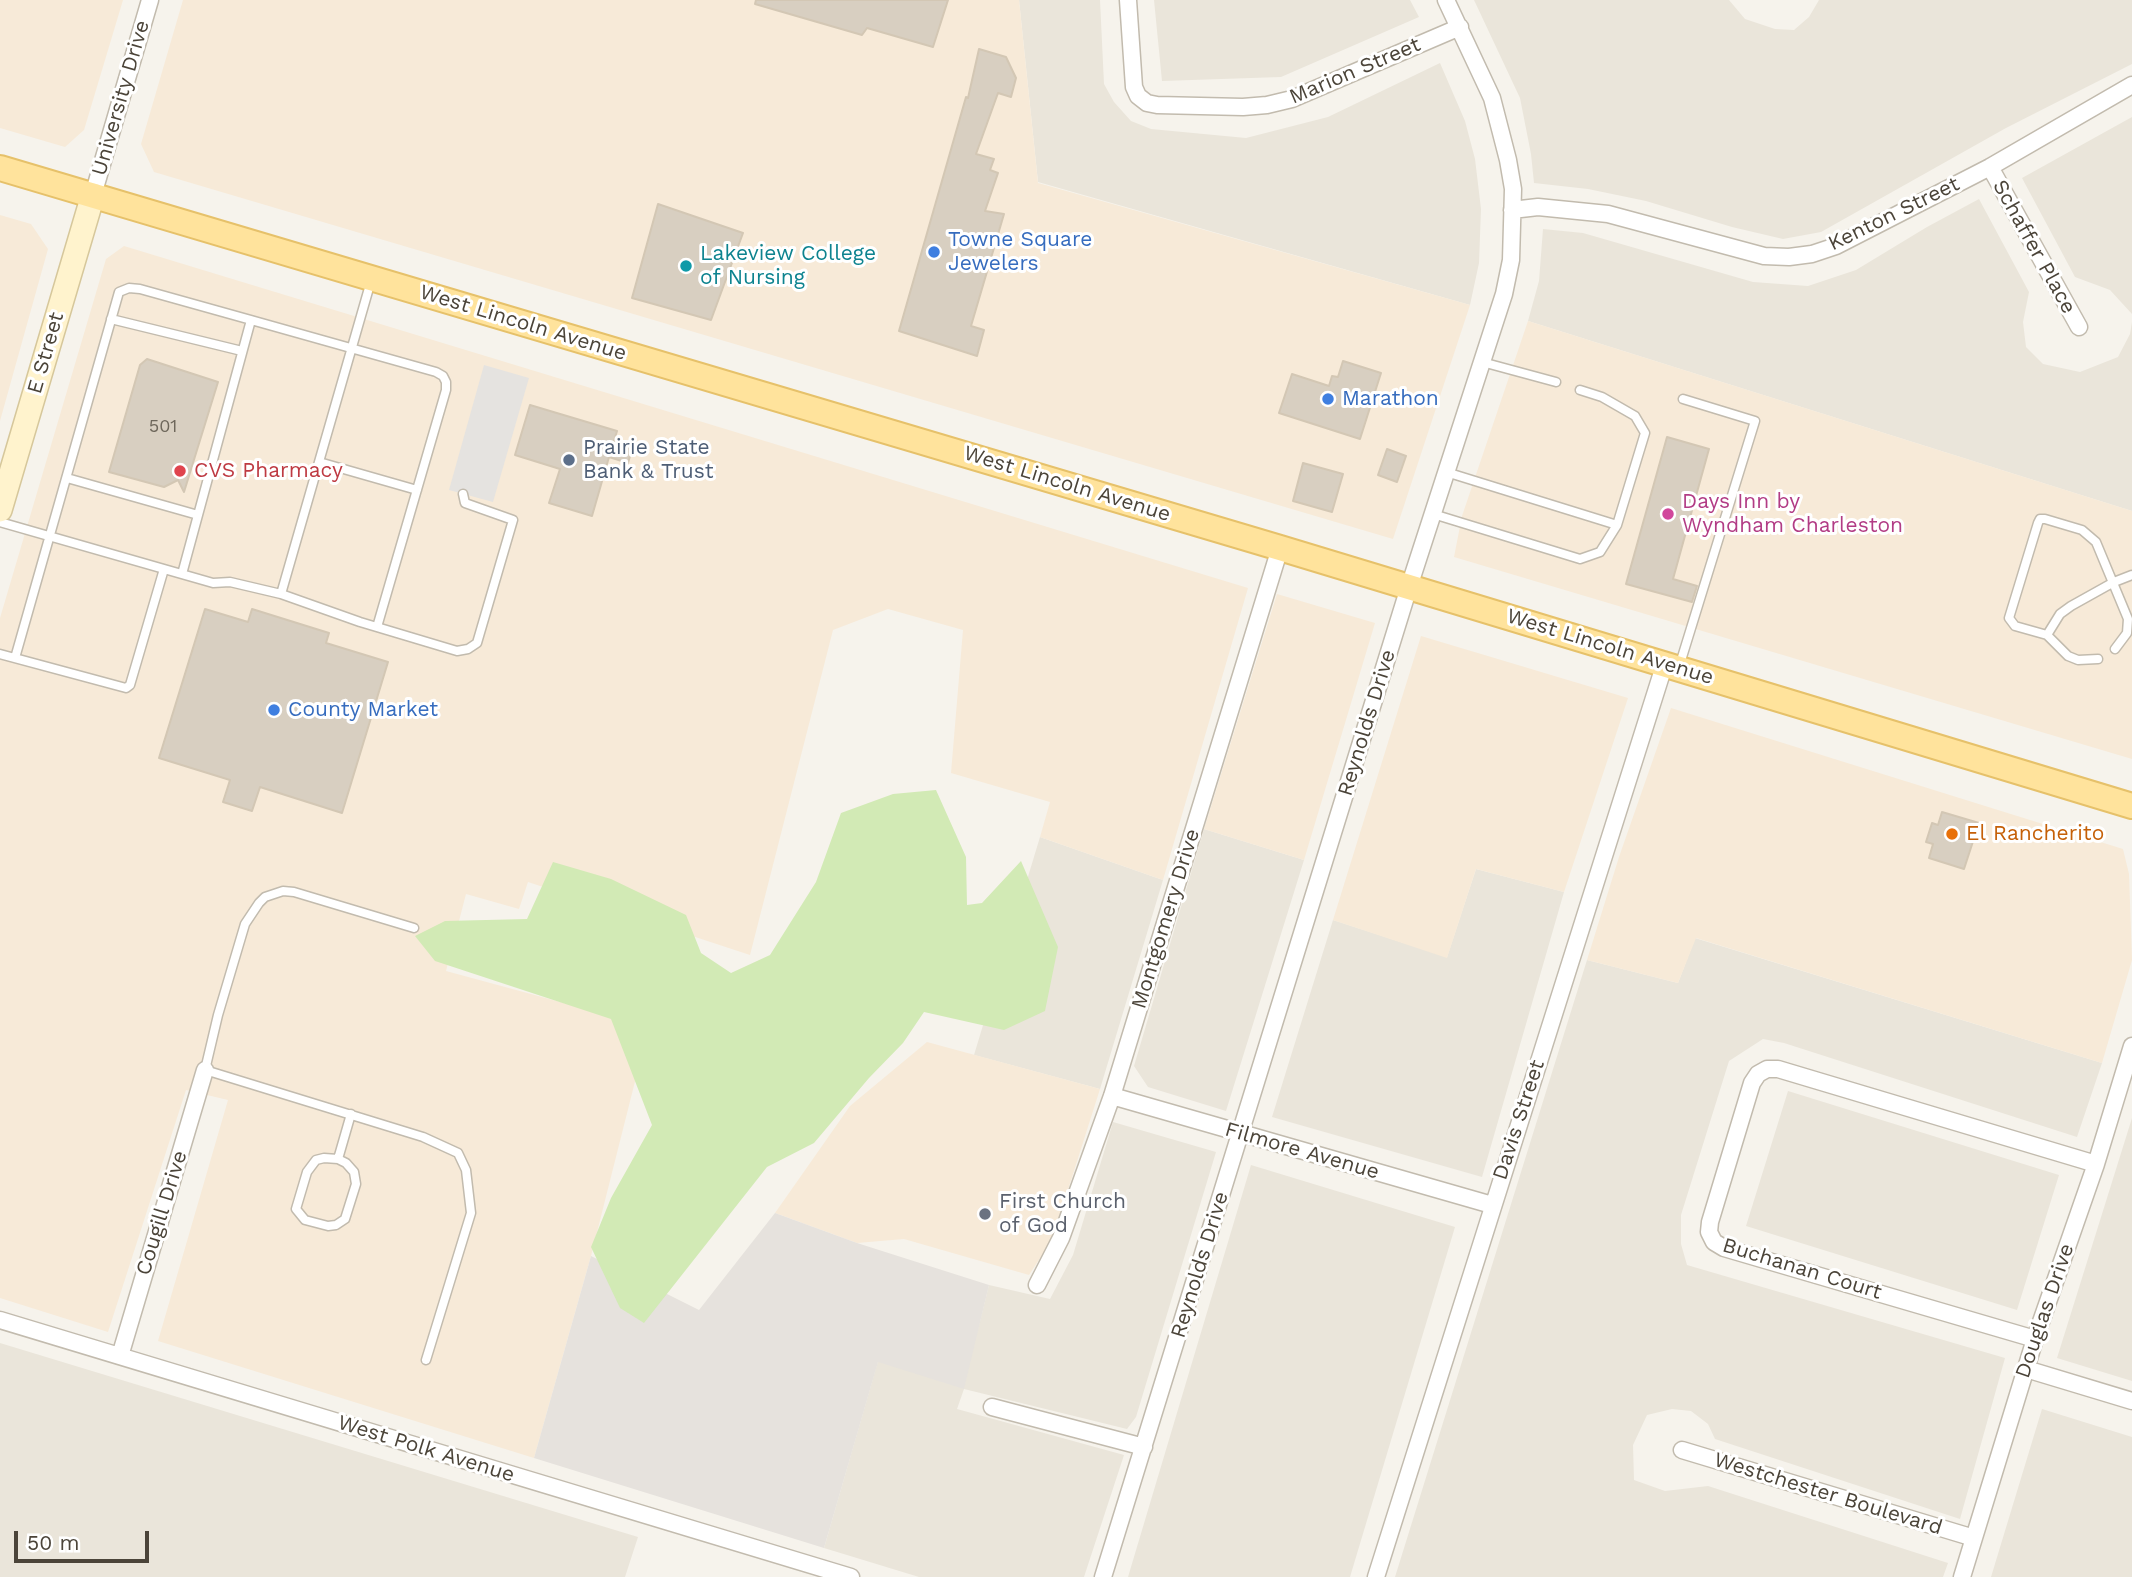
<!DOCTYPE html>
<style>
body{margin:0}
#map{position:relative;width:2132px;height:1577px;overflow:hidden;background:#f6f3ec;font-family:"Work Sans",sans-serif}
canvas{display:block}
.scale{position:absolute;left:14px;top:1531px;width:135px;height:32px;box-sizing:border-box;border:4px solid #4b4439;border-top:0;padding-left:9px;font-size:21px;line-height:24px;white-space:nowrap;color:#4b4439;-webkit-text-stroke:5px #fff;paint-order:stroke}
</style>
<div id="map">
<canvas width="2132" height="1577"></canvas>
<div class="scale">50 m</div>
</div>
<script>
const ctx = document.querySelector('canvas').getContext('2d');
ctx.lineJoin = 'round';
function fillPath(path, color) { ctx.fillStyle = color; ctx.fill(path, 'evenodd'); }
const shape = rows => new Path2D(rows.map(r => 'M' + r).join(''));
function strokePath(path, color, width, dash) { ctx.strokeStyle = color; ctx.lineWidth = width; ctx.lineCap = dash ? 'butt' : 'round'; ctx.setLineDash(dash || []); ctx.stroke(path); }
function write(font, color, halo, rows, align = 'center') {
  ctx.font = font + ' "Work Sans",sans-serif'; ctx.lineWidth = 6; ctx.setLineDash([]); ctx.textBaseline = 'middle'; ctx.strokeStyle = halo; ctx.fillStyle = color; for (const [text, x, y, turn = 0] of rows) {
    ctx.save(); ctx.translate(x, y); ctx.rotate((+turn || 0) * Math.PI / 180); ctx.textAlign = isNaN(turn) ? turn : align; if (halo) ctx.strokeText(text, 0, 0); ctx.fillText(text, 0, 0); ctx.restore();
  }
}
fillPath(shape([
 [1019,0,1100,0,1104,84,1114,102,1131,121,1151,129,1246,138,1328,117,1440,63,1465,121,1475,159,1481,209,1479,263,1470,305,1038,182],
 [1154,0,1410,0,1419,17,1281,77,1162,81],
 [1474,0,1729,0,1745,19,1775,29,1794,30,1809,17,1819,0,2132,0,2132,64,2006,128,1821,232,1783,239,1732,227,1646,201,1588,189,1534,183,1531,154,1520,98],
 [2132,117,2132,314,2110,290,2075,277,2022,178],
 [1979,199,2029,292,2023,322,2026,347,2043,364,2080,372,2118,357,2130,334,2132,322,2132,511,1528,321,1539,281,1543,229,1583,233,1753,282,1808,286,1856,270,1927,227],
 [1204,829,1304,860,1226,1111,1148,1087,1134,1066],
 [1040,837,1163,880,1100,1089,974,1055],
 [1476,869,1564,892,1482,1177,1272,1117,1333,920,1447,957],
 [1695,938,2102,1063,2077,1137,1784,1043,1763,1039,1729,1061,1681,1215,1681,1244,1687,1265,2005,1358,1960,1519,1715,1439,1708,1424,1691,1411,1672,1409,1647,1415,1633,1445,1634,1480,1665,1491,1708,1486,1948,1563,1943,1577,1395,1577,1587,960,1678,983],
 [1788,1091,2059,1175,2017,1310,1746,1226],
 [2132,1118,2132,1381,2057,1358],
 [1113,1122,1216,1152,1136,1417,1127,1429,964,1389,957,1409,1124,1455,1084,1577,919,1577,824,1548,878,1361,978,1329,989,1285,1050,1299,1073,1255],
 [1251,1165,1455,1227,1350,1577,1128,1577],
 [0,1343,638,1537,625,1577,0,1577],
 [2042,1409,2132,1437,2132,1577,1991,1577]
]), '#eae5da');
fillPath(shape([
 [0,0,123,0,84,130,65,147,0,128],
 [183,0,1019,0,1038,183,1470,305,1393,539,154,172,141,144],
 [0,215,31,224,48,249,0,421],
 [124,246,1248,588,1163,880,1040,837,1050,802,951,773,963,630,888,609,833,630,750,955,528,882,519,909,466,894,446,971,649,1026,591,1256,534,1458,158,1341,228,1100,186,1090,108,1332,0,1298,0,618,106,259],
 [1528,321,2132,511,2132,759,1454,557,1462,516],
 [1277,594,1375,623,1304,860,1204,829],
 [1421,636,1628,698,1564,892,1476,869,1447,958,1333,920],
 [1671,708,2123,849,2129,874,2132,960,2102,1063,1696,938,1678,983,1587,960,1619,857],
 [927,1042,1100,1089,1052,1240,1029,1275,904,1239,857,1243,775,1213,850,1106]
]), '#f7ead8');
fillPath(shape([
 [775,1213,857,1243,989,1285,964,1389,878,1362,824,1548,534,1458,591,1256,699,1310]
]), '#e6e2dd');
fillPath(shape([
 [936,790,966,857,967,905,982,903,1021,861,1058,947,1045,1011,1004,1030,924,1012,903,1043,869,1078,814,1143,767,1167,644,1323,620,1308,591,1247,611,1198,652,1125,611,1019,435,961,415,936,445,921,527,919,553,862,611,879,686,915,701,953,731,973,770,955,816,882,841,813,893,794]
]), '#d2eab5');
fillPath(shape([
 [484,365,529,378,493,502,449,490]
]), '#e5e3e0');
const building = shape([
 [756,0,948,0,933,47,867,28,862,35,755,4,756,0],
 [979,49,1006,57,1016,78,1011,97,998,93,976,154,994,159,990,170,998,173,985,211,1004,214,971,326,984,330,977,356,899,331,966,97,968,98,979,49],
 [658,204,743,233,711,320,632,298,658,204],
 [147,359,218,382,184,492,178,480,164,487,109,472,140,365,147,359],
 [1343,361,1381,373,1360,439,1279,413,1292,374,1329,386,1332,376,1338,377,1343,361],
 [530,405,617,431,614,441,633,446,628,463,609,457,592,516,549,503,560,469,515,455,530,405],
 [1667,437,1709,449,1673,579,1697,586,1692,602,1626,584,1667,437],
 [1387,449,1406,456,1397,482,1378,475,1387,449],
 [1303,463,1343,474,1332,512,1293,501,1303,463],
 [205,609,248,622,252,609,329,633,326,643,388,662,342,813,260,787,252,811,223,802,230,780,159,758,205,609],
 [1942,812,1979,823,1964,869,1929,858,1933,844,1926,842,1932,823,1938,825,1942,812]
]);
fillPath(building, '#d8cfc1');
strokePath(building, '#d3c7b4', 2);
const lane = shape([
 [111,319,242,351],
 [1482,362,1556,382],
 [319,462,417,490],
 [1446,472,1617,525],
 [67,478,198,515],
 [1433,514,1580,559,1600,552,1617,525,1645,433,1635,416,1602,397,1580,390],
 [0,522,213,583,230,582,281,594,360,622,457,651,468,649,477,643,513,520,465,503,463,494],
 [182,574,251,320],
 [281,594,371,281],
 [2047,635,2015,626,2009,618,2038,523,2040,519,2045,519,2082,530,2096,542,2128,619,2127,633,2115,649],
 [0,654,126,688,130,685,164,569],
 [15,658,119,292,129,288,140,289,251,320,436,372,443,376,446,382,446,390,377,627],
 [2098,659,2078,660,2068,656,2047,635,2060,614,2071,606,2114,582,2132,575],
 [1679,667,1755,421,1683,399],
 [414,928,294,892,283,891,265,897,259,903,245,924,218,1015,205,1070,423,1137,458,1153,466,1170,471,1213,426,1360],
 [338,1159,324,1158,316,1160,307,1172,296,1209,305,1220,328,1226,336,1225,345,1219,356,1184,354,1172,346,1163,338,1159,351,1114]
]);
const street = shape([
 [1128,0,1134,87,1138,96,1147,103,1157,105,1243,107,1267,105,1292,99,1460,27],
 [1990,167,2079,327],
 [93,195,150,0],
 [1512,210,1538,207,1608,214,1764,256,1789,257,1812,254,1836,246,1990,167,2132,85],
 [1112,1096,1492,1205],
 [1037,1285,1061,1238,1112,1096,1280,548],
 [0,1320,851,1577],
 [2035,1339,1724,1248,1714,1242,1709,1232,1710,1222,1752,1083,1758,1074,1767,1069,1778,1069,2096,1164],
 [120,1356,205,1070],
 [2026,1369,2132,1401],
 [992,1407,1144,1447],
 [1682,1450,1974,1538],
 [1103,1577,1409,587,1504,294,1511,260,1513,189,1508,160,1492,98,1446,0],
 [1376,1577,1665,663],
 [1962,1577,2035,1339,2096,1164,2132,1046]
]);
const secondary = shape([
 [0,510,93,195]
]);
const primary = shape([
 [0,168,1280,548,2132,806]
]);
strokePath(lane, '#c2bbae', 11);
strokePath(street, '#c2bbae', 19);
strokePath(secondary, '#d6c79b', 26);
strokePath(primary, '#e6c16a', 28);
strokePath(lane, '#fff', 8);
strokePath(street, '#fff', 16);
strokePath(secondary, '#fff3cd', 23);
strokePath(primary, '#ffe39c', 24);
for (const [x, y, r, color] of [
 [934,252,7,"#3f7fe0"],
 [686,266,7,"#0f9aa8"],
 [1328,399,7,"#3f7fe0"],
 [569,460,7,"#5c6f8a"],
 [180,471,7,"#e0444e"],
 [1668,514,7,"#d1479c"],
 [274,710,7,"#3f7fe0"],
 [1952,834,7,"#e8710a"],
 [985,1214,7,"#6b7280"]
]) { const dot = new Path2D(); dot.arc(x, y, r, 0, 2 * Math.PI); ctx.fillStyle = color; ctx.fill(dot); strokePath(dot, '#fff', 2.5); }
write('18px', '#6e675b', null, [
 ["501",163,427]
]);
write('21px', '#4b4439', '#fff', [
 ["Marion Street",1355,71,-23],
 ["University Drive",121,98,-74],
 ["Kenton Street",1894,214,-26],
 ["Schaffer Place",2034,247,61],
 ["West Lincoln Avenue",523,323,17],
 ["E Street",46,353,-74],
 ["West Lincoln Avenue",1067,484,17],
 ["West Lincoln Avenue",1610,647,17],
 ["Reynolds Drive",1367,723,-73],
 ["Montgomery Drive",1166,919,-73],
 ["Davis Street",1519,1120,-72],
 ["Filmore Avenue",1302,1151,16],
 ["Cougill Drive",162,1213,-73],
 ["Reynolds Drive",1200,1265,-73],
 ["Buchanan Court",1802,1269,17],
 ["Douglas Drive",2045,1311,-71],
 ["West Polk Avenue",426,1449,17],
 ["Westchester Boulevard",1828,1494,17]
]);
write('21px', '#366cbe', '#fff', [
 ["Towne Square",948,240],
 ["Jewelers",948,264],
 ["Marathon",1342,399],
 ["County Market",288,710]
], 'left');
write('21px', '#0d838f', '#fff', [
 ["Lakeview College",700,254],
 ["of Nursing",700,278]
], 'left');
write('21px', '#4e5e75', '#fff', [
 ["Prairie State",583,448],
 ["Bank & Trust",583,472]
], 'left');
write('21px', '#be3a42', '#fff', [
 ["CVS Pharmacy",194,471]
], 'left');
write('21px', '#b23c85', '#fff', [
 ["Days Inn by",1682,502],
 ["Wyndham Charleston",1682,526]
], 'left');
write('21px', '#c56008', '#fff', [
 ["El Rancherito",1966,834]
], 'left');
write('21px', '#5b616d', '#fff', [
 ["First Church",999,1202],
 ["of God",999,1226]
], 'left');
</script>
